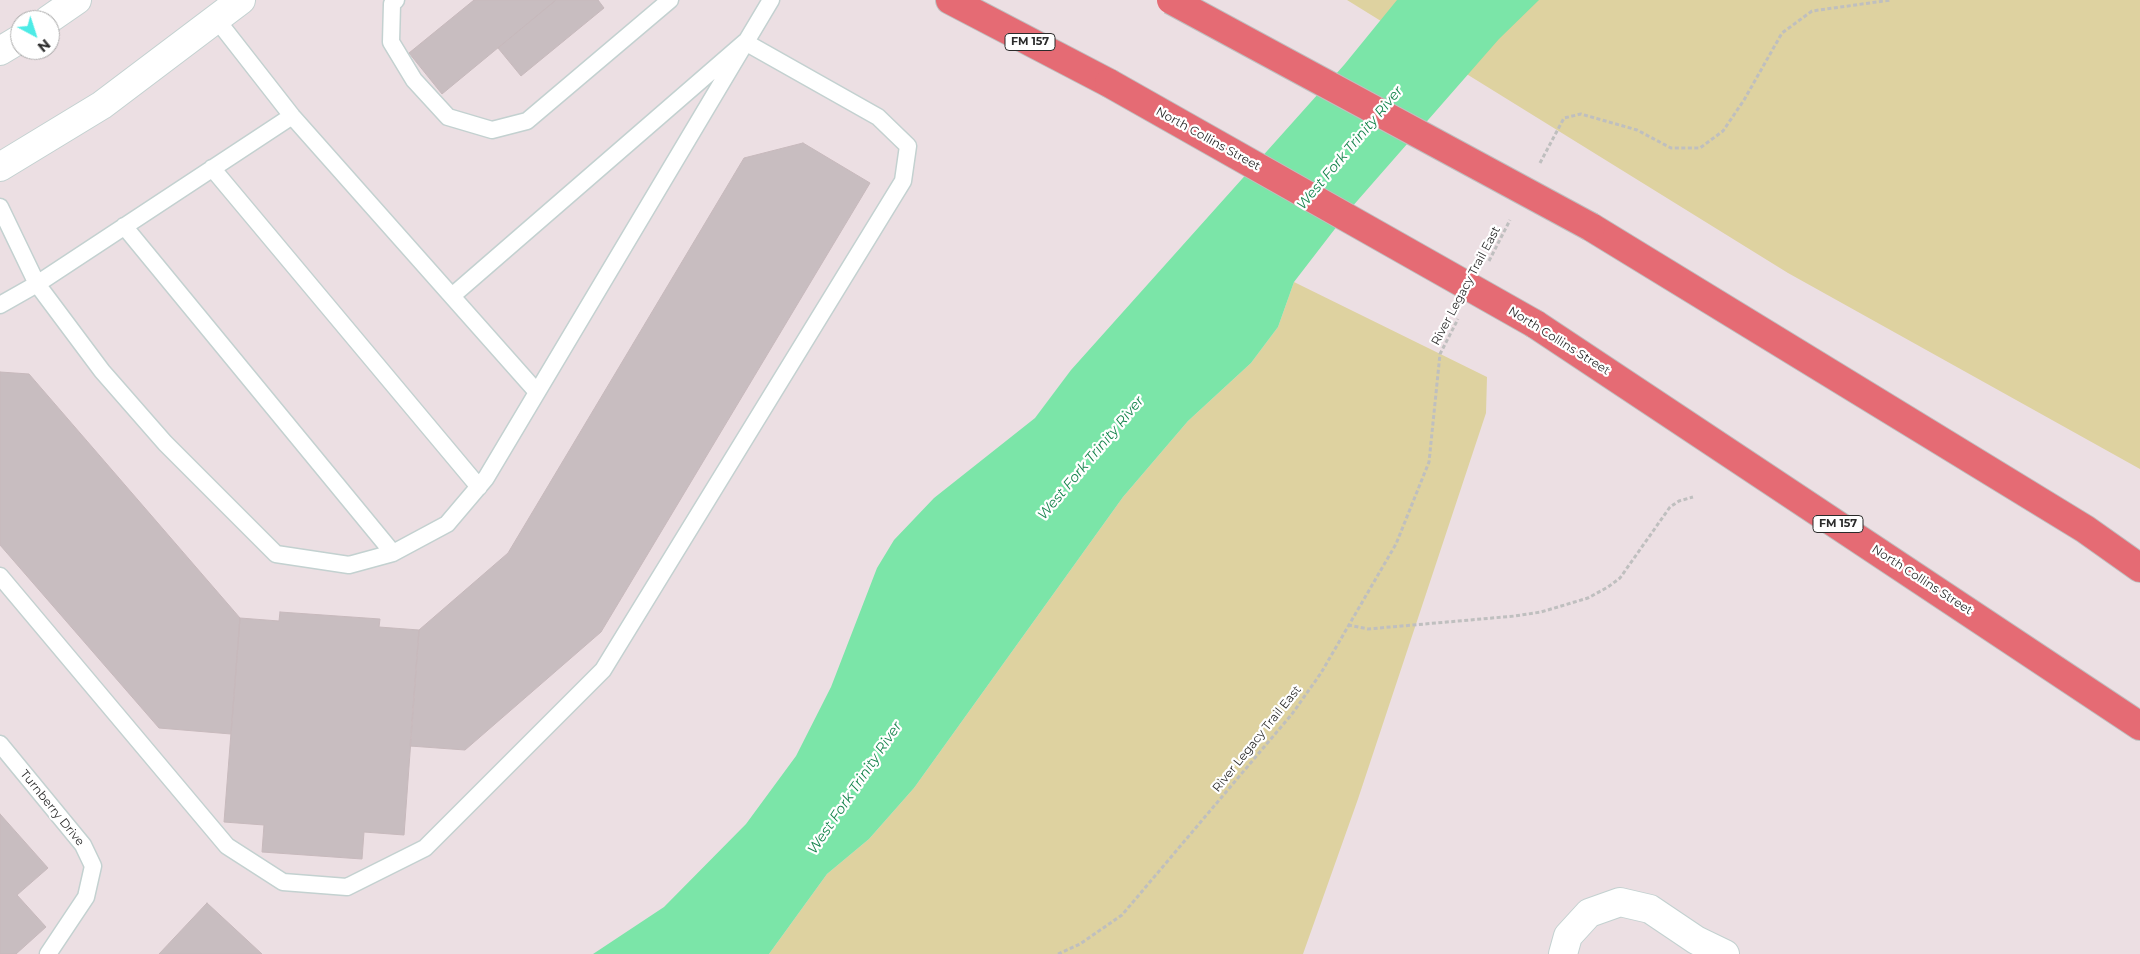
<!DOCTYPE html>
<style>
body{margin:0}
#map{position:relative;width:2140px;height:954px;overflow:hidden;background:#ecdfe3;font-family:Montserrat,sans-serif}
canvas{display:block}
.north{position:absolute;left:10px;top:10px;width:50px;height:50px;box-sizing:border-box;background:#fff;border:1px solid #aaa;border-radius:50%;rotate:140deg;font-size:14px;font-weight:700;line-height:20px;text-align:center;color:#2b2b2b}
.north::after{content:'';display:block;margin:auto;width:18px;height:22px;background:#4debe6;clip-path:polygon(50% 0,100% 100%,50% 72%,0 100%)}
</style>
<div id="map">
<canvas width="2140" height="954"></canvas>
<div class="north">N</div>
</div>
<script>
const ctx = document.querySelector('canvas').getContext('2d');
ctx.lineJoin = 'round';
function fillPath(path, color) { ctx.fillStyle = color; ctx.fill(path, 'evenodd'); }
const shape = rows => new Path2D(rows.map(r => 'M' + r).join(''));
function strokePath(path, color, width, dash) { ctx.strokeStyle = color; ctx.lineWidth = width; ctx.lineCap = dash ? 'butt' : 'round'; ctx.setLineDash(dash || []); ctx.stroke(path); }
function write(font, color, halo, rows, align = 'center') {
  ctx.font = font + ' Montserrat,sans-serif'; ctx.lineWidth = 4.5; ctx.setLineDash([]); ctx.textBaseline = 'middle'; ctx.strokeStyle = halo; ctx.fillStyle = color; for (const [text, x, y, turn = 0] of rows) {
    ctx.save(); ctx.translate(x, y); ctx.rotate((+turn || 0) * Math.PI / 180); ctx.textAlign = isNaN(turn) ? turn : align; if (halo) ctx.strokeText(text, 0, 0); ctx.fillText(text, 0, 0); ctx.restore();
  }
}
fillPath(shape([
 [1347,0,2140,0,2140,469,1788,273],
 [1294,282,1487,377,1486,413,1358,799,1303,954,769,954,827,874,869,839,914,788,1123,497,1188,421,1251,363,1278,327]
]), '#ded2a0');
fillPath(shape([
 [1397,0,1539,0,1499,39,1351,208,1294,282,1278,327,1251,363,1188,421,1123,497,914,788,869,839,827,874,769,954,593,954,664,907,746,824,796,756,831,687,877,568,894,540,934,498,1035,418,1071,370,1344,65]
]), '#7be5a8');
const building = shape([
 [474,0,556,0,442,94,409,53,474,0],
 [556,0,598,0,604,8,521,76,498,48,556,0],
 [803,143,870,183,601,632,465,750,410,746,419,630,508,553,744,158,803,143],
 [0,372,29,374,240,618,231,734,159,728,0,545,0,372],
 [280,612,380,619,379,627,419,630,404,835,364,832,362,859,262,852,264,825,224,822,240,618,279,621,280,612],
 [0,814,48,868,17,895,46,927,16,954,0,954,0,814],
 [207,903,262,954,159,954,207,903]
]);
fillPath(building, '#c8bdc0');
strokePath(building, '#c7b9bc', 1);
const service = shape([
 [396,0,392,4,391,42,414,80,448,117,492,130,527,121,670,0],
 [217,20,292,116,536,391],
 [212,168,479,487],
 [0,207,37,284,102,371,165,443,276,554,349,565,393,553,447,524,486,478,771,0],
 [124,226,393,553],
 [0,305,37,284,292,116],
 [0,576,227,846,283,882,347,887,425,848,603,670,903,181,908,146,878,117,745,42,452,296],
 [0,744,83,845,93,866,86,897,48,954]
]);
const minor = shape([
 [1563,954,1568,936,1589,913,1620,902,1650,909,1696,940,1725,954]
]);
const secondary = shape([
 [48,20,77,0],
 [0,51,20,39],
 [0,167,102,105,241,0]
]);
const primary = shape([
 [950,0,1109,83],
 [1591,227,2085,529,2140,568],
 [1535,324,2140,726]
]);
strokePath(service, '#c3d1d0', 19);
strokePath(minor, '#c3d1d0', 30);
strokePath(secondary, '#c3d1d0', 30);
strokePath(primary, '#bfbfbf', 30);
strokePath(shape([
 [1540,163,1564,118,1581,114,1637,130,1671,148,1700,148,1723,131,1744,100,1782,33,1812,11,1891,0],
 [1489,261,1510,220],
 [1348,625,1368,629,1515,616,1541,612,1588,598,1608,587,1620,578,1670,507,1679,501,1693,497],
 [1058,954,1080,944,1122,915,1292,714,1321,673,1396,544,1429,462,1440,354,1458,319]
]), '#bfbfbf', 3, [4, 2.5]);
strokePath(service, '#fff', 16);
strokePath(minor, '#fff', 28);
strokePath(secondary, '#fff', 28);
strokePath(primary, '#e56b74', 28);
const primaryBridge = shape([
 [1171,0,1591,227],
 [1109,83,1535,324]
]);
strokePath(primaryBridge, '#bfbfbf', 30, []);
strokePath(primaryBridge, '#e56b74', 28);
for (const [x, y, w] of [
 [1030,42,50],
 [1838,524,50]
]) { const box = new Path2D(); box.roundRect(x - w / 2, y - 8.5, w, 17, 4); ctx.fillStyle = '#fff'; ctx.fill(box); strokePath(box, '#2b2b2b', 1); }
write('bold 11px', '#2b2b2b', null, [
 ["FM 157",1030,42],
 ["FM 157",1838,524]
]);
write('12px', '#2b2b2b', '#fff', [
 ["North Collins Street",1208,139,29],
 ["River Legacy Trail East",1466,286,-62],
 ["North Collins Street",1559,341,32],
 ["North Collins Street",1922,580,33],
 ["River Legacy Trail East",1257,739,-51],
 ["Turnberry Drive",52,808,51]
]);
write('italic 14px', '#18854e', '#fff', [
 ["West Fork Trinity River",1350,148,-50],
 ["West Fork Trinity River",1091,458,-50],
 ["West Fork Trinity River",855,788,-56]
]);
</script>
